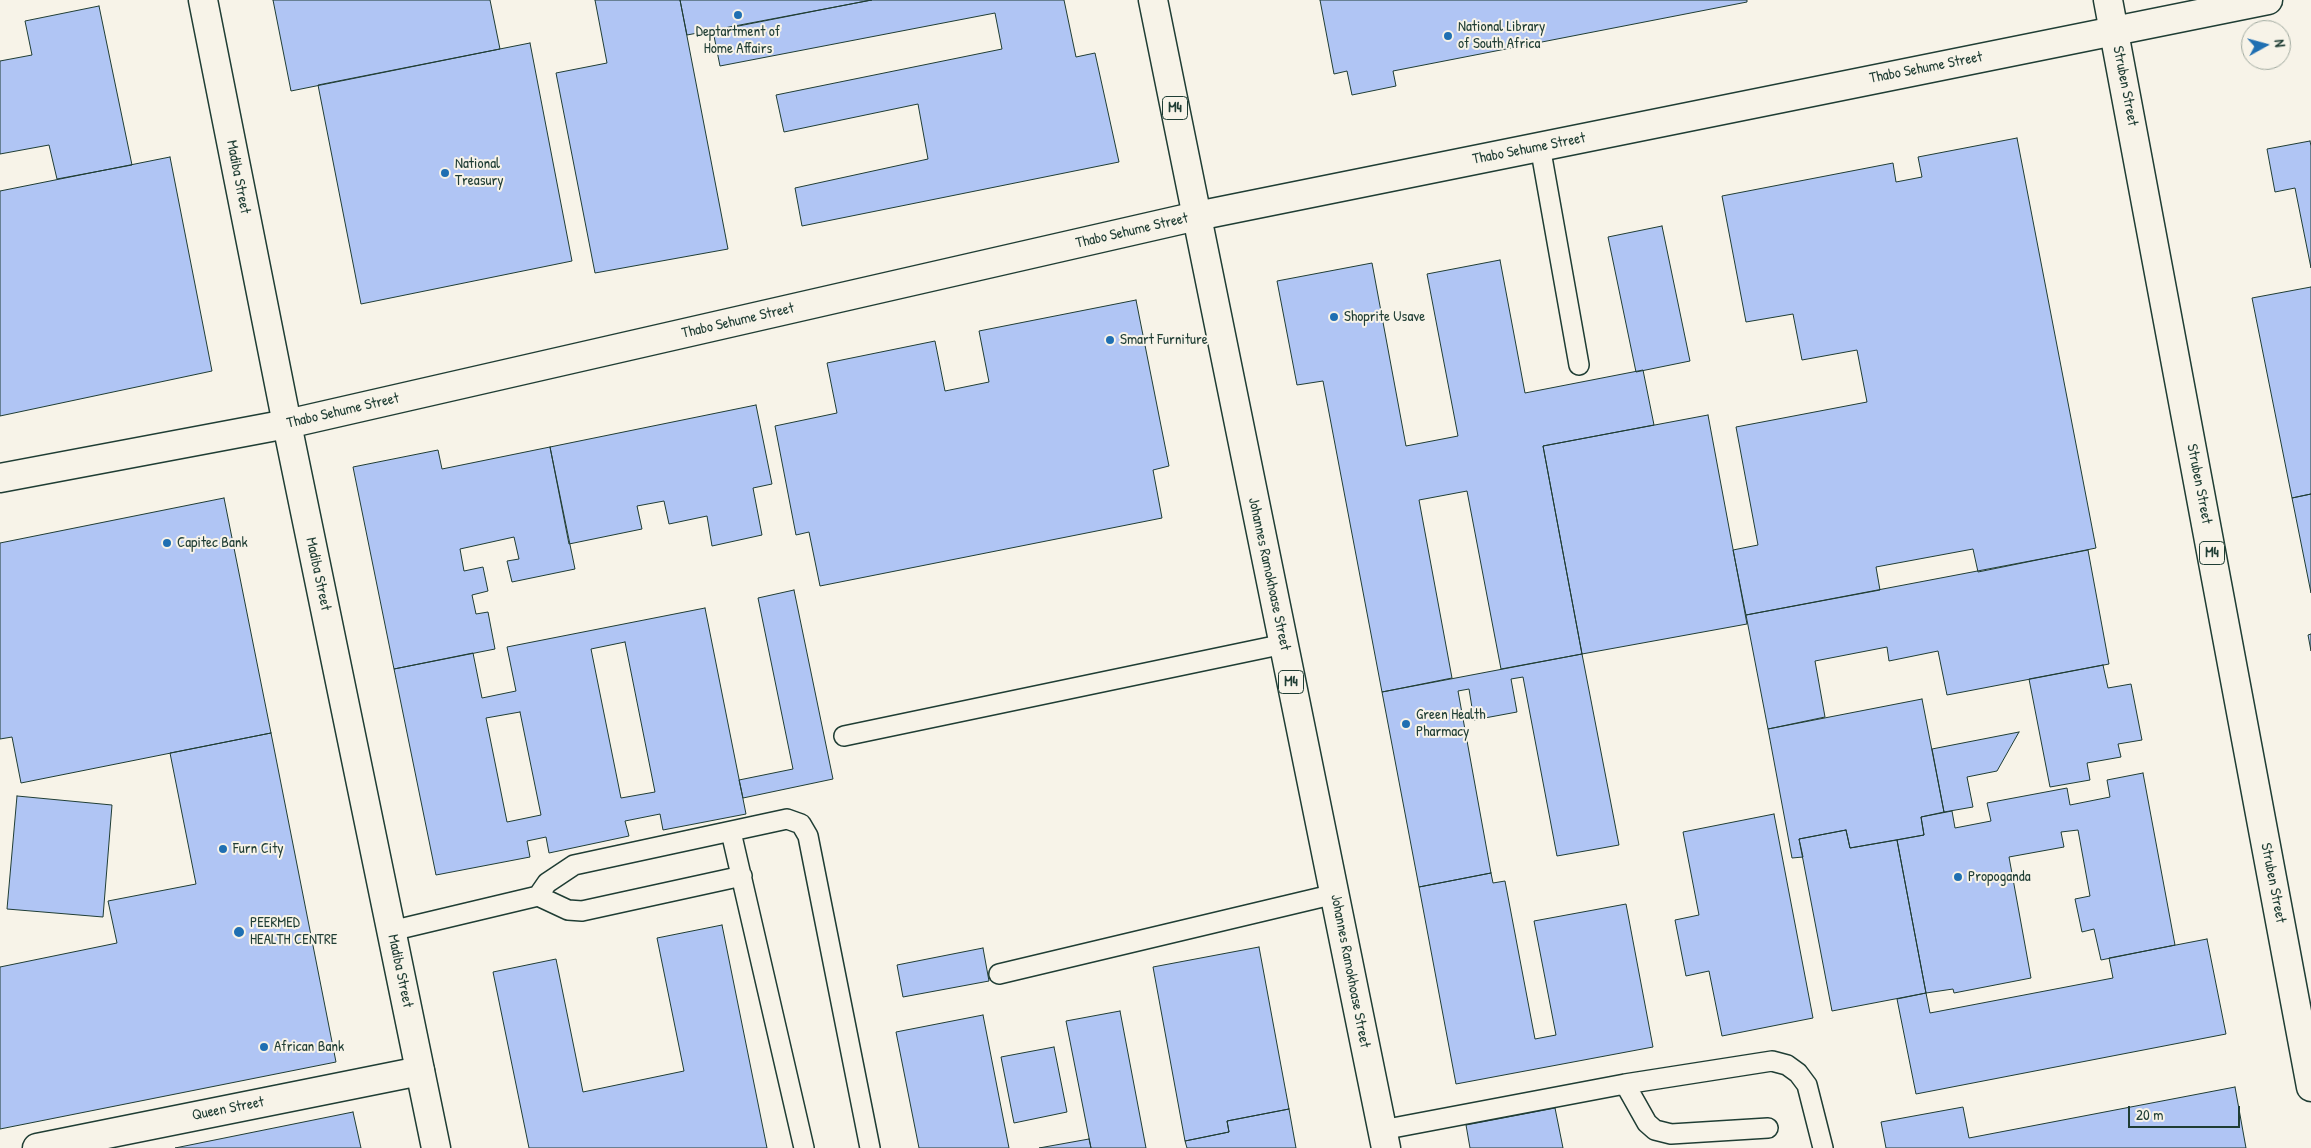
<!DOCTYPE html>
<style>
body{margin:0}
#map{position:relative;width:2311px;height:1148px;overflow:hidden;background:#f7f3e8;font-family:"Patrick Hand",sans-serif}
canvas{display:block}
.north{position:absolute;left:2241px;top:20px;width:50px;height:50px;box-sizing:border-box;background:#f7f3e8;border:1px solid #a1aaa0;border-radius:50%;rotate:83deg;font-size:14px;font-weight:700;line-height:20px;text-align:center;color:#1f3d34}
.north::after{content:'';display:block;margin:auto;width:18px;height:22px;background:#1f6fb2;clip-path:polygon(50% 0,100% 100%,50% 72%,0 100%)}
.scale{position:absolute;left:2128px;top:1106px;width:112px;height:22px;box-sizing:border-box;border:2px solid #1f3d34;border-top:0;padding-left:6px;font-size:15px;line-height:18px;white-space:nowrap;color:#1f3d34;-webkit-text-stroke:4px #f7f3e8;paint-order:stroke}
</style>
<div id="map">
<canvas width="2311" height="1148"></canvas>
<div class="north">N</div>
<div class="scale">20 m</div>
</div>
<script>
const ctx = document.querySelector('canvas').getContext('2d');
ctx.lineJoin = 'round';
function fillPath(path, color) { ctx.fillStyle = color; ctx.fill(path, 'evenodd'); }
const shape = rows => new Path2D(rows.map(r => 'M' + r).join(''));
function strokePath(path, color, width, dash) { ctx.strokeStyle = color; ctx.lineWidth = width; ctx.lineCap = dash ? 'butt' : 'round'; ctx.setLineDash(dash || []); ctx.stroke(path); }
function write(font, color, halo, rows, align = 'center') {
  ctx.font = font + ' "Patrick Hand",sans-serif'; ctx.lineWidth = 4; ctx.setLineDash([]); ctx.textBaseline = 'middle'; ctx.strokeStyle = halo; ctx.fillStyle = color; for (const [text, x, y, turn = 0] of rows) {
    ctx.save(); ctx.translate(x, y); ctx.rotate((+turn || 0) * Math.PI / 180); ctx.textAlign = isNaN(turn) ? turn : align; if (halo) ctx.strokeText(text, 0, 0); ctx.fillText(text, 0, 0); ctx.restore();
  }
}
const building = shape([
 [273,0,490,0,500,49,291,91,273,0],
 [595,0,680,0,728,249,595,273,556,73,607,63,595,0],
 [680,0,872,0,687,35,680,0],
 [871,0,1064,0,1076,57,1095,53,1119,162,802,226,795,188,928,159,918,104,784,132,776,95,1002,49,995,13,720,66,713,31,871,0],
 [1320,0,1747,0,1747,2,1393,71,1396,86,1352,95,1347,71,1334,74,1320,0],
 [99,6,132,165,57,179,49,145,0,154,0,61,32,55,25,21,99,6],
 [530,43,572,261,361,304,318,85,530,43],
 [2017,138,2096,548,1978,572,1973,549,1876,567,1880,590,1746,615,1733,550,1758,545,1736,427,1867,402,1857,350,1802,360,1793,314,1746,322,1722,196,1893,163,1896,182,1922,177,1918,157,2017,138],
 [2310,141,2311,146,2311,268,2295,188,2275,192,2267,149,2310,141],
 [170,157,212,371,0,416,0,191,170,157],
 [1662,226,1690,361,1636,372,1608,237,1662,226],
 [1500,260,1525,393,1643,370,1654,425,1543,446,1582,654,1501,669,1467,491,1419,500,1452,678,1382,692,1323,381,1297,385,1277,281,1372,263,1406,446,1458,436,1427,274,1500,260],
 [2311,287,2311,494,2292,498,2252,298,2311,287],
 [1136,300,1169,466,1153,470,1162,518,820,586,809,532,796,535,775,426,837,413,827,363,935,341,945,391,989,382,979,331,1136,300],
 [756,405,772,484,753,488,762,535,712,546,707,516,669,524,664,501,637,506,642,529,569,544,550,447,756,405],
 [1708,415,1747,624,1582,654,1543,446,1708,415],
 [550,447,575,569,512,582,507,561,519,559,514,537,460,549,464,571,483,567,488,591,472,595,476,614,488,612,495,649,394,669,353,467,438,450,442,469,550,447],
 [2311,494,2311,593,2292,498,2311,494],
 [224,498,271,733,21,783,12,737,0,739,0,543,224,498],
 [2088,550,2109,664,1947,695,1938,651,1889,661,1887,647,1815,661,1825,717,1768,729,1746,615,2088,550],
 [794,590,833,779,743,798,739,780,793,769,758,598,794,590],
 [705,608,746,814,663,830,660,814,625,821,629,836,549,853,546,837,527,841,530,857,436,875,394,669,473,653,482,698,516,691,507,647,705,608],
 [625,642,655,792,621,798,591,649,625,642],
 [520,712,541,815,507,822,486,718,520,712],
 [2311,634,2311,651,2308,635,2311,634],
 [1582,654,1619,845,1557,856,1523,677,1511,679,1517,712,1474,720,1469,689,1458,691,1491,873,1419,887,1382,692,1582,654],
 [2103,665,2108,688,2131,684,2142,740,2118,744,2121,757,2087,763,2090,780,2050,787,2029,679,2103,665],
 [1922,699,1944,812,1921,817,1924,835,1850,848,1846,830,1799,839,1803,857,1792,858,1768,729,1922,699],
 [2019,732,1997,771,1967,777,1973,807,1944,812,1932,749,2019,732],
 [271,733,336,1062,0,1129,0,967,117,943,108,901,196,884,170,753,271,733],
 [2143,773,2175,945,2101,960,2094,929,2082,932,2075,899,2090,896,2078,830,2061,832,2064,847,2009,857,2031,978,1954,993,1953,989,1926,993,1897,840,1924,835,1921,817,1952,811,1955,828,1991,821,1987,803,2067,788,2070,805,2110,797,2107,780,2143,773],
 [17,796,112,805,103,917,7,909,17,796],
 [1774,814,1813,1018,1722,1036,1709,971,1686,976,1675,920,1699,915,1683,832,1774,814],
 [1846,830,1850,848,1897,840,1926,993,1832,1011,1799,839,1846,830],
 [1491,873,1493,883,1505,881,1535,1039,1556,1035,1534,921,1626,904,1653,1047,1456,1084,1419,887,1491,873],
 [722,925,767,1148,529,1148,493,972,556,959,583,1092,684,1071,657,938,722,925],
 [2207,939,2226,1034,1916,1094,1897,999,1926,993,1930,1013,2113,978,2109,958,2207,939],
 [1259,947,1289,1109,1227,1121,1229,1132,1185,1141,1153,967,1259,947],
 [983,948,989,981,903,997,897,965,983,948],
 [1120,1011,1146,1148,1091,1148,1066,1021,1120,1011],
 [983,1015,1009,1148,919,1148,896,1032,983,1015],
 [1054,1047,1067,1112,1014,1123,1001,1057,1054,1047],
 [2235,1087,2246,1148,1886,1148,1881,1122,1963,1107,1969,1138,2235,1087],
 [1555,1108,1563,1148,1470,1148,1466,1125,1555,1108],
 [1289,1109,1296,1148,1187,1148,1185,1141,1229,1132,1227,1121,1289,1109],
 [353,1112,361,1148,175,1148,353,1112],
 [1089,1139,1091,1148,1039,1148,1089,1139]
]);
fillPath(building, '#b0c5f4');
strokePath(building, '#1f3d34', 1);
const service = shape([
 [1540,146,1579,365],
 [844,736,1284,644],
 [731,832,804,1148],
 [538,896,568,910,582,911,742,876],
 [391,931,538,896,547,883,574,865,787,819,801,824,808,836,870,1148],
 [999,974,1335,894],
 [1625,1084,1647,1123,1655,1130,1671,1134,1768,1128],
 [1382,1130,1625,1084,1772,1061,1787,1065,1798,1073,1807,1085,1823,1148]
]);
const pedestrian = shape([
 [37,1148,420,1071]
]);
const tertiary = shape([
 [203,0,287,424,436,1148]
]);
const secondary = shape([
 [0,478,287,424,1197,216,2268,0]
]);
const primary = shape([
 [1153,0,1386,1148],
 [2108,0,2311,1087]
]);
strokePath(service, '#1f3d34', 22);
strokePath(pedestrian, '#1f3d34', 31);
strokePath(tertiary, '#1f3d34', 31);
strokePath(secondary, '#1f3d34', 31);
strokePath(primary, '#1f3d34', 31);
strokePath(service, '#f7f3e8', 19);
strokePath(pedestrian, '#f7f3e8', 28);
strokePath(tertiary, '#f7f3e8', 28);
strokePath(secondary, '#f7f3e8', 28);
strokePath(primary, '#f7f3e8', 28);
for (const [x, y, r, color] of [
 [738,15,5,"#1f6fb2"],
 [1448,36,5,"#1f6fb2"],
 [445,173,5,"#1f6fb2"],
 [1334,317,5,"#1f6fb2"],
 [1110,340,5,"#1f6fb2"],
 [167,543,5,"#1f6fb2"],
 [1406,724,5,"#1f6fb2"],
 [223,849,5,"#1f6fb2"],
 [1958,877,5,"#1f6fb2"],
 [239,932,6,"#1f6fb2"],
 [264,1047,5,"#1f6fb2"]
]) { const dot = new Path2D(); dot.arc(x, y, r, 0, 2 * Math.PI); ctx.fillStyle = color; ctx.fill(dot); strokePath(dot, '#f7f3e8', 2); }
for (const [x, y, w] of [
 [1175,108,25],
 [2212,553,25],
 [1291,682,25]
]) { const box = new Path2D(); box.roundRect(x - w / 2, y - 11.5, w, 23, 4); ctx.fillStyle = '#f7f3e8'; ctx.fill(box); strokePath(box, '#1f3d34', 1); }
write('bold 14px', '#1f3d34', null, [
 ["M4",1175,108],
 ["M4",2212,553],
 ["M4",1291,682]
]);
write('15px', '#1f3d34', '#f7f3e8', [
 ["National Library",1458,27],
 ["of South Africa",1458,44],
 ["Deptartment of",738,32,"center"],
 ["Home Affairs",738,49,"center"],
 ["National",455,164],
 ["Treasury",455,181],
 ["Shoprite Usave",1344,317],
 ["Smart Furniture",1120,340],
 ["Capitec Bank",177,543],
 ["Green Health",1416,715],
 ["Pharmacy",1416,732],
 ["Furn City",233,849],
 ["Propoganda",1968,877],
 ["PEERMED",250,923],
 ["HEALTH CENTRE",250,940],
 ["African Bank",274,1047]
], 'left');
write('15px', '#1f3d34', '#f7f3e8', [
 ["Thabo Sehume Street",1926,68,-11],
 ["Struben Street",2125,86,79],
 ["Thabo Sehume Street",1529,149,-11],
 ["Madiba Street",238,177,79],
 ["Thabo Sehume Street",1132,231,-13],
 ["Thabo Sehume Street",738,321,-13],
 ["Thabo Sehume Street",343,411,-13],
 ["Struben Street",2199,484,79],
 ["Madiba Street",318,574,78],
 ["Johannes Ramokhoase Street",1269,574,78],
 ["Struben Street",2273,883,79],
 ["Madiba Street",400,971,78],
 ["Johannes Ramokhoase Street",1350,971,79],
 ["Queen Street",228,1109,-11]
]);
</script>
